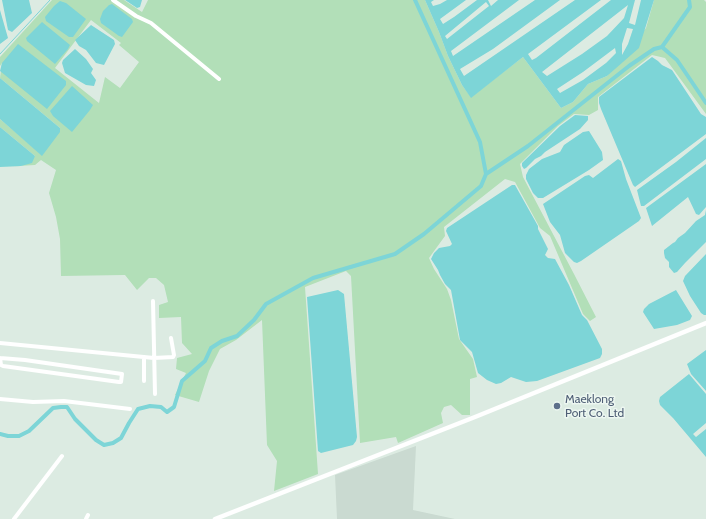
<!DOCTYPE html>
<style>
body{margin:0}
canvas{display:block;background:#dcebe2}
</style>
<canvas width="706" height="519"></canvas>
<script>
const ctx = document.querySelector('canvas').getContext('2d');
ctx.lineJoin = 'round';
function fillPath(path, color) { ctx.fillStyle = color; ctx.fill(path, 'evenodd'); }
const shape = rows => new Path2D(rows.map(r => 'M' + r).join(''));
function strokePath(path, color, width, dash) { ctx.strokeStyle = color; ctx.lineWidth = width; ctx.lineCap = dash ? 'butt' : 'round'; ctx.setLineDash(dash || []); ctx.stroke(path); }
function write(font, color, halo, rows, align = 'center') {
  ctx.font = font + ' Cabin,sans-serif'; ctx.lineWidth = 3; ctx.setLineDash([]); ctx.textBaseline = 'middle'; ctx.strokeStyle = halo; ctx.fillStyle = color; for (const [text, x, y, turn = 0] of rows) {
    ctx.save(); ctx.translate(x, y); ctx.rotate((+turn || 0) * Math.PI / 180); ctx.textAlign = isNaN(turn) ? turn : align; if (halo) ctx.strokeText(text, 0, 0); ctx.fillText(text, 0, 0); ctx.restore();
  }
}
fillPath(shape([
 [416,446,413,510,455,519,337,519,335,475]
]), '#cadad1');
fillPath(shape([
 [52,0,124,0,142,12,148,0,425,0,439,32,448,56,462,85,471,97,523,57,561,108,573,102,588,84,607,76,646,28,654,0,704,0,706,2,706,114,665,58,652,55,598,97,598,110,589,115,574,114,558,126,520,164,523,177,574,274,596,317,590,321,583,314,550,236,540,228,515,182,505,179,444,227,445,236,429,258,434,269,447,289,451,300,459,339,473,359,477,377,470,379,470,415,462,415,451,405,444,407,441,413,443,423,398,443,396,437,360,443,351,276,346,271,305,287,318,474,274,491,277,461,267,445,262,320,236,340,220,349,209,371,199,402,175,395,186,373,176,369,177,358,192,354,182,343,181,317,159,318,159,305,168,302,164,285,156,278,149,278,137,290,125,275,61,276,60,239,56,217,49,193,56,170,41,160,35,165,0,167,21,166,35,156,0,127,0,119,42,155,60,128,0,78,2,63,0,66,0,57],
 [91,20,121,43,119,45,139,62,120,88,105,77,99,103,55,68]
]), '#b2dfb8');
fillPath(shape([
 [2,0,29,0,32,13,12,32,8,30],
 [125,0,142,0,140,7,137,8],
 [425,0,434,0,431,2,433,6,440,4,447,0,466,0,440,19,443,24,454,17,477,0,488,0,491,6,498,0,519,0,451,51,453,56,535,0,560,0,493,49,460,69,464,76,575,0,601,0,528,54,532,60,536,58,611,0,635,0,629,23,635,25,641,0,654,0,639,48,607,76,588,84,573,102,561,108,523,57,471,98,462,85,448,56,439,32],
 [486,2,489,6,447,39,445,36],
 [628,5,624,18,607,36,582,54,547,76,542,72],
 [627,28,633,29,628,44,622,55,622,44],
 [615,48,616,53,606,63,583,80,560,93,557,89,583,72],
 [60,1,66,3,86,19,73,37,69,37,46,21,45,17,54,6],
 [112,4,132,19,133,22,122,37,119,36,101,23,100,19,103,11,109,5],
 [0,10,8,38,0,44],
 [42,22,70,45,68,49,55,64,27,41,26,38],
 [91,25,114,40,115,44,104,65,96,63,86,50,79,46,75,40],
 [18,44,66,81,66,85,47,109,0,71,2,63],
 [75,49,86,59,93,69,91,73,96,80,94,86,86,85,65,73,62,63,63,60],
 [652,57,658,61,662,65,672,70,701,114,706,117,706,134,635,187,633,185,601,109,599,103,599,97],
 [0,78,60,128,60,132,42,156,0,119],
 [72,86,93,105,90,110,72,132,53,116,50,111],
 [575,115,588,116,588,120,580,129,545,152,541,156,535,159,526,168,524,169,522,166,522,163,560,126],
 [0,127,35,156,32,163,21,166,0,167],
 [589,131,602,152,603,160,589,170,543,198,538,198,533,193,526,179,526,175,529,169,542,159,560,152,564,145,583,132],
 [706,138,706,159,644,206,641,206,637,190,676,162],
 [618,159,621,161,626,179,641,218,639,221,581,261,577,263,574,262,565,253,560,235,550,222,543,204,585,176,589,175,593,178],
 [706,164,706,207,699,215,696,214,688,197,652,226,646,208],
 [512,185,515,185,538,226,538,229,548,249,545,255,548,258,555,259,569,285,582,315,587,320,602,349,602,354,600,358,537,381,526,382,511,377,501,383,496,384,487,380,478,373,472,352,460,340,451,290,445,284,440,275,438,270,431,259,434,253,439,248,450,246,452,244,446,231,447,228],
 [706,210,706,242,685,263,677,272,674,273,669,267,669,262,665,258,664,253,664,250,673,243,675,242,678,238,685,233,696,221,705,215],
 [706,254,706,315,704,315,701,313,690,296,683,281,685,276],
 [338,290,344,294,357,437,356,441,353,445,321,453,318,451,307,297],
 [676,290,692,316,690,320,677,325,654,329,643,312,644,309,649,304],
 [706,350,706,391,691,374,687,364],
 [689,374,706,394,706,423,693,434,696,437,706,429,706,457,673,418,660,405,659,401,660,397]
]), '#7dd5d7');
strokePath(shape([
 [0,54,50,0]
]), '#7dd5d7', 1);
strokePath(shape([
 [662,47,690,7,689,0],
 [486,174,528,146,629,66,654,49,662,47,677,60,706,103],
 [0,434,8,436,19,436,29,431,53,408,61,407,67,407,75,419,96,440,104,445,113,443,121,438,129,423,138,409,150,406,161,407,167,412,174,407,182,381,205,361,211,348,222,341,237,336,254,320,266,304,313,278,395,254,424,234,481,186,486,174,480,142,415,0]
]), '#7dd5d7', 4);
strokePath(shape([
 [113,0,136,16,151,23,219,79],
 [153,301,155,394],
 [0,343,154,358,173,357,174,355,171,338],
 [0,358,25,360,122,374,121,382,119,382,3,366,1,365,0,358],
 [144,381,144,357],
 [0,399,33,402,64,401,130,409],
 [14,519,62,456],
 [86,519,88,515]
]), '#fff', 4);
strokePath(shape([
 [215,519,475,417,706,323]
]), '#fff', 4.5);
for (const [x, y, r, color] of [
 [557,406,4,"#5c6f8a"]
]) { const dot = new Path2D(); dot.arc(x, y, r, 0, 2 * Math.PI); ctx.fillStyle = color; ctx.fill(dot); strokePath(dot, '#edf7f1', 1.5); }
write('12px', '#4e5e75', '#edf7f1', [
 ["Maeklong",565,399],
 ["Port Co. Ltd",565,413]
], 'left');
</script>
